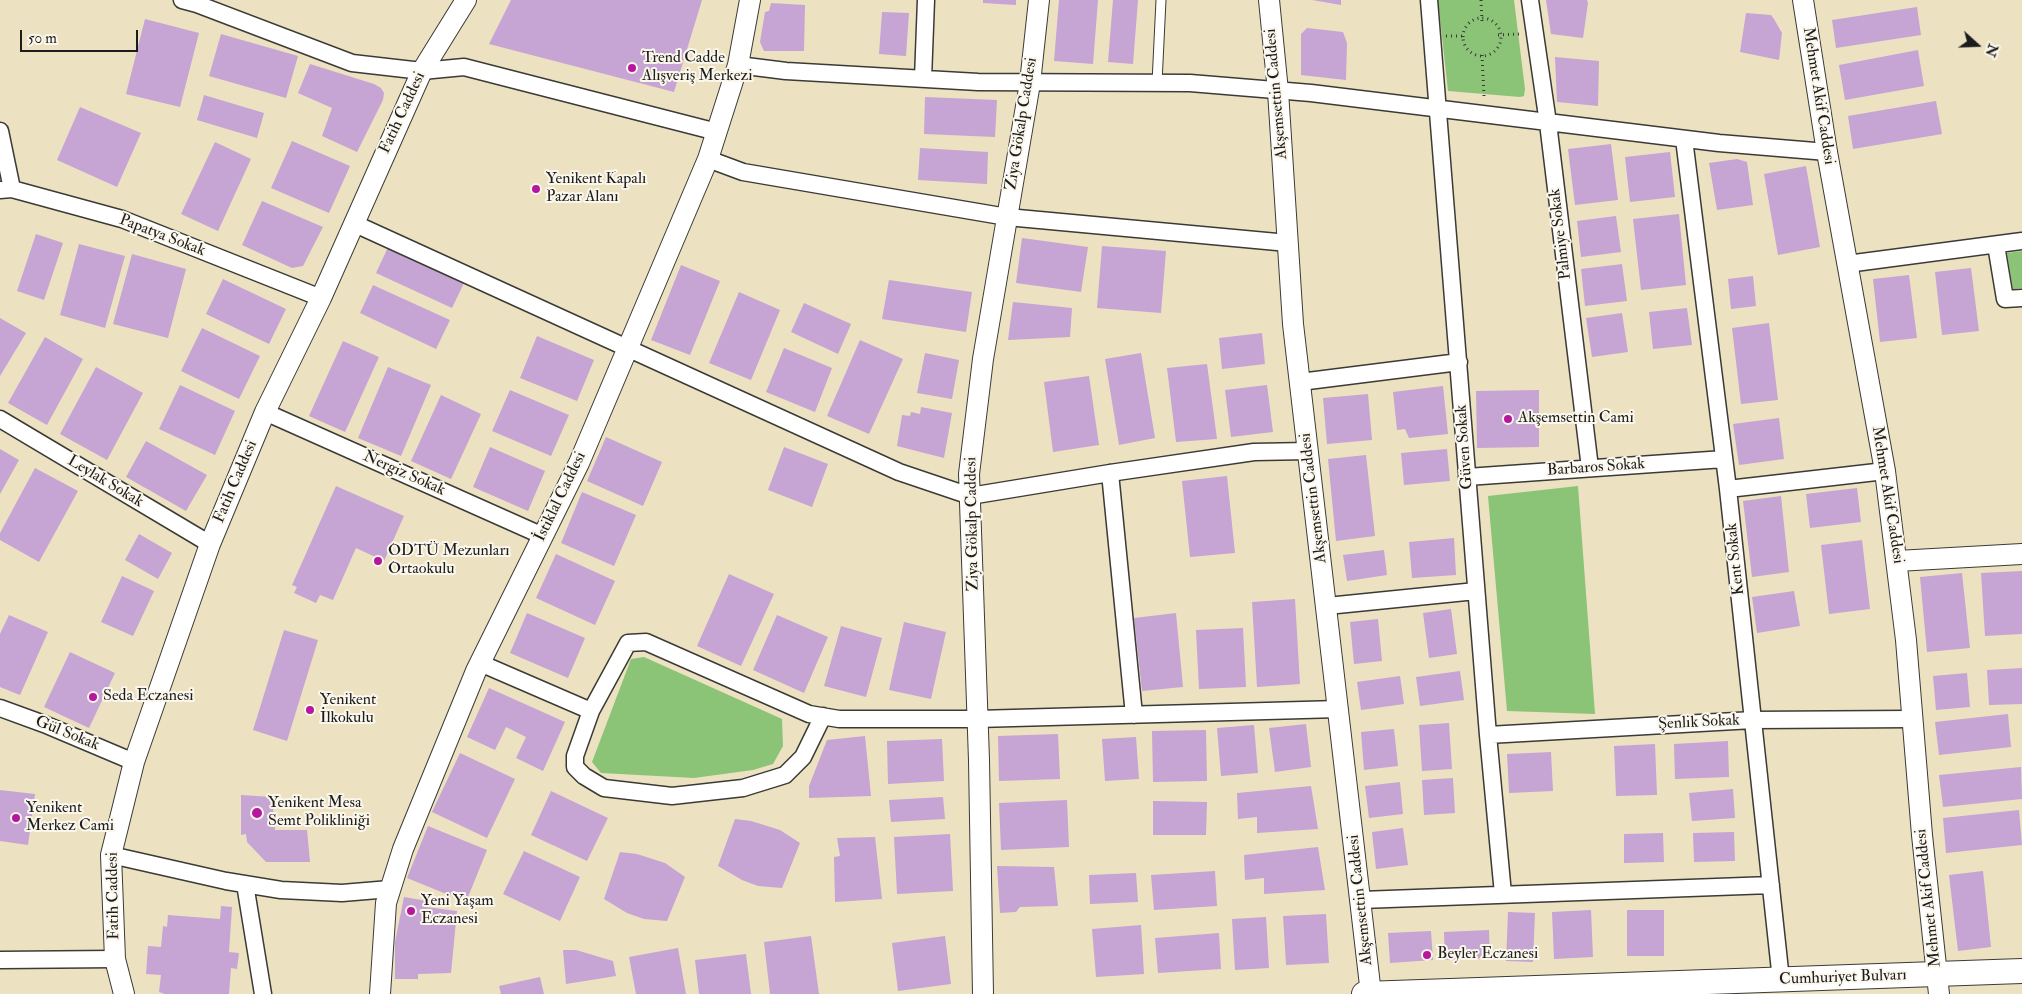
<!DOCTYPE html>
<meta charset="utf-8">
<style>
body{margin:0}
#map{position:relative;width:2022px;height:994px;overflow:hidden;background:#ece2c1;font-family:"IM FELL Double Pica",serif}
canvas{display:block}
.north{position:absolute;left:1952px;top:20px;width:50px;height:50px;-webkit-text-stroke:4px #fbf7ec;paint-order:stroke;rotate:110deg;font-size:14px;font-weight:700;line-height:20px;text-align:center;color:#1c1c1c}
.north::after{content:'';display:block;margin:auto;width:18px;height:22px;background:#1c1c1c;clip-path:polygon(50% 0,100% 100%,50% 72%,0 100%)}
.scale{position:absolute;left:20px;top:30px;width:118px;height:22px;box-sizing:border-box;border:2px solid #1c1c1c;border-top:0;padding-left:6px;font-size:15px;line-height:18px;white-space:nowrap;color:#1c1c1c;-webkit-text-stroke:4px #fbf7ec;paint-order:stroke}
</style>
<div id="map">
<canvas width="2022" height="994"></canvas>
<div class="north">N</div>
<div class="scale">50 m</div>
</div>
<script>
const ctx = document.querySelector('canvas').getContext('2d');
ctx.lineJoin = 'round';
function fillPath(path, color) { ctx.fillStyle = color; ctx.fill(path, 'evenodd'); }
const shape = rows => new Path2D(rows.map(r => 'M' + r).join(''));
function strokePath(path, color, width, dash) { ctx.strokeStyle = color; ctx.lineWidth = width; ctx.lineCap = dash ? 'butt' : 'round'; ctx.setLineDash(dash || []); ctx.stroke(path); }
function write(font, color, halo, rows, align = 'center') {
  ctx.font = font + ' "IM FELL Double Pica",serif'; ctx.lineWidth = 4; ctx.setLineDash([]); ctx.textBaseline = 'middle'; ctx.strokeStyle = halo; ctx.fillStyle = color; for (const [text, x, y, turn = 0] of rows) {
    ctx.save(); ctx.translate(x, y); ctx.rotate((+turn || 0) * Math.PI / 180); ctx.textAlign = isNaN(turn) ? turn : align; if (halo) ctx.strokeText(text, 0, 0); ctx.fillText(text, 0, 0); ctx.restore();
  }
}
fillPath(shape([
 [1438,0,1514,0,1525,89,1524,96,1520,97,1448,91],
 [2022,251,2022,288,2013,289,2007,253],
 [1578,486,1595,714,1507,711,1488,496],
 [644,657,782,719,783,746,773,764,753,770,694,778,601,773,592,762,631,659]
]), '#8bc377');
fillPath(shape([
 [511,0,702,0,674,92,489,44],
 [983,0,1016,0,1016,5,983,3],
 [1059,0,1098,0,1093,64,1054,61],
 [1113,0,1138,0,1133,64,1108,62],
 [1312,0,1341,0,1341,5],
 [1546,0,1587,0,1588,3,1583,38,1551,34],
 [771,3,805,5,804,51,764,51,760,42,765,12,769,11],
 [1917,7,1921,35,1836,48,1832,20],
 [882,12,909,13,906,56,879,54],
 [1746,13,1771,15,1774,19,1782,33,1779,60,1740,52],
 [145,19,199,33,180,107,126,94],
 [1307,28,1343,32,1347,43,1346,80,1301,75,1301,34],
 [221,34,298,56,286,98,209,76],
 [1918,50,1924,86,1845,100,1839,65],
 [1555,57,1599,61,1598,106,1557,102],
 [310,64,374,84,381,88,384,93,383,100,357,152,322,136,332,108,298,93],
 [204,95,264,113,257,138,197,120],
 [925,97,997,100,995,137,924,134],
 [1936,101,1942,134,1853,149,1848,116],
 [80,107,141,133,117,187,57,160],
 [292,141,350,166,329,213,271,188],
 [215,142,251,159,218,231,181,214],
 [1611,144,1618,200,1575,205,1568,149],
 [920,148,988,152,987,184,918,180],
 [1670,152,1675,197,1630,202,1625,157],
 [1737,159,1747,162,1753,205,1717,210,1709,163],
 [1806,166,1820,247,1778,255,1764,174],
 [262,201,323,227,303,266,292,268,242,245],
 [1679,214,1686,285,1641,290,1633,219],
 [1616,216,1621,252,1581,257,1577,221],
 [36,234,63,243,44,300,17,291],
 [1022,238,1088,247,1081,292,1016,283],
 [390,243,466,279,452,308,376,273],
 [79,244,125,256,105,328,60,315],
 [1102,246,1166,251,1161,313,1097,308],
 [132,254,186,269,168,338,113,324],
 [1622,264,1627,301,1585,306,1581,269],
 [681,265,720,281,690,355,651,340],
 [1971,268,1979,331,1942,335,1935,272],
 [1909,275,1917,338,1880,342,1873,279],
 [1753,276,1756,306,1731,309,1728,279],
 [223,279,286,309,269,344,206,314],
 [889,280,972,292,966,332,882,319],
 [373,285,450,320,436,349,360,313],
 [739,292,780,310,751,380,709,363],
 [1013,302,1072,308,1070,337,1008,340],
 [804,303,851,324,838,354,791,332],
 [1687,308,1692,345,1653,349,1649,312],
 [1622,313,1628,352,1592,357,1586,318],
 [0,318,26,333,0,376],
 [1769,323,1778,400,1741,404,1732,328],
 [202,328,260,356,239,399,181,371],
 [1262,333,1265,364,1222,369,1219,338],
 [537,336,594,360,577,401,520,378],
 [45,337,83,359,47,425,8,403],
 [860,340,903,359,869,434,827,416],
 [343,341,379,357,345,432,309,416],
 [784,348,832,368,815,412,766,392],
 [925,353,959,360,952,399,917,393],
 [1141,353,1155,438,1119,445,1105,359],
 [1207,364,1217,439,1176,442,1167,368],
 [96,367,143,393,107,460,60,434],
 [388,367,431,385,401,456,358,438],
 [1089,376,1099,445,1053,452,1044,382],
 [180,385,235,411,215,455,159,429],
 [1267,385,1273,432,1231,437,1225,390],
 [1443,386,1448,434,1409,438,1405,429,1397,430,1393,392],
 [510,390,569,415,551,456,492,431],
 [1539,390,1539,447,1477,448,1476,391],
 [1368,394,1372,440,1327,444,1323,398],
 [441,395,481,414,451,479,411,461],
 [921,407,952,413,944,458,897,446,902,415,910,416,911,412,920,414],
 [1779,418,1784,459,1739,465,1733,424],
 [606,437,662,462,643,506,587,481],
 [146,441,207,475,186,511,126,477],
 [490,447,545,471,528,511,473,487],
 [784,447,828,464,812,507,768,490],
 [0,449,19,460,0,494],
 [1447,449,1450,481,1404,485,1401,453],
 [1366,455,1375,536,1336,541,1328,459],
 [35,468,78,491,39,562,0,540,0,533],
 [1227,476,1235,553,1190,557,1182,481],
 [336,486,404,516,384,561,356,548,333,600,320,595,316,603,294,593,297,587,292,585],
 [1857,488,1861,522,1810,528,1806,494],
 [582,492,636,515,614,566,561,543],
 [1781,496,1789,572,1752,577,1743,501],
 [139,534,172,553,158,579,125,560],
 [1454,538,1456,575,1412,578,1409,542],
 [1862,540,1870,609,1829,614,1821,545],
 [1384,550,1387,575,1347,581,1343,555],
 [556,554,615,581,595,625,536,598],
 [2022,571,2022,634,1985,636,1981,573],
 [1962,573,1970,648,1927,652,1920,577],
 [729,574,774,594,741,666,697,646],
 [122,576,154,591,133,636,101,622],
 [1794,591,1800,626,1757,633,1752,597],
 [1295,599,1300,684,1257,687,1252,602],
 [1451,609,1457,654,1429,658,1423,613],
 [527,613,585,638,568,678,510,653],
 [1176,613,1183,687,1142,691,1134,618],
 [9,615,48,632,20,695,0,687,0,634],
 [777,615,828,637,804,693,753,670],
 [1378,619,1382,661,1354,664,1350,622],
 [904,622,946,632,931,699,889,690],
 [841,626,882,638,866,697,824,686],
 [1243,628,1246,687,1199,689,1196,630],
 [284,630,318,640,287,741,253,730],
 [70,652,115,673,89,728,44,707],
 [2022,668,2022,704,1989,705,1987,670],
 [1460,671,1464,700,1420,706,1416,677],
 [1967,673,1970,707,1936,710,1933,676],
 [1400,676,1404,704,1361,710,1357,682],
 [489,688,565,722,543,771,516,758,526,737,506,727,495,750,467,737],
 [2008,714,2011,747,1939,755,1935,722],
 [1449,723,1452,769,1422,771,1419,725],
 [1306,724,1311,767,1275,772,1269,728],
 [1254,725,1258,773,1221,776,1217,728],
 [1394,729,1398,766,1364,770,1361,732],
 [1206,730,1207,781,1153,782,1152,731],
 [1058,734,1060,779,999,781,998,736],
 [865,736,871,796,809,798,809,786,827,740],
 [1136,737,1139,779,1105,781,1102,739],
 [942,739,944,781,888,784,887,741],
 [1728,741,1729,777,1675,779,1674,744],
 [1655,744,1657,795,1616,796,1614,746],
 [1551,752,1553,791,1509,793,1507,754],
 [460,753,515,779,487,838,432,812],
 [2021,767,2022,799,1943,807,1939,775],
 [1453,778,1455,813,1424,815,1422,780],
 [1400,782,1403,814,1369,818,1365,786],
 [1311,786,1318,829,1257,833,1257,817,1238,819,1237,793],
 [1733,789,1735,818,1692,821,1689,793],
 [0,790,35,794,28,845,0,841],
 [551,791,608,818,587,861,531,835],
 [241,795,272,797,275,830,307,830,310,862,266,862,247,842,246,834,241,835],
 [943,797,945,819,891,822,889,800],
 [1067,800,1069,847,1001,850,999,803],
 [1153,801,1207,802,1206,835,1153,835],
 [2019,810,2022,845,1946,853,1943,818],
 [735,819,751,821,780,830,800,843,782,888,758,886,742,880,718,866],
 [428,826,487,850,466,902,407,878],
 [1403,828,1408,865,1376,869,1372,832],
 [1734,832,1735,861,1694,862,1693,833],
 [1663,833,1664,862,1624,863,1624,834],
 [950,834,953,891,897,894,894,837],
 [875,837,882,899,835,902,834,857,840,856,837,838],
 [1318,847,1325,890,1264,894,1264,878,1245,880,1244,855],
 [524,851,580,877,560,921,503,894],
 [620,852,637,854,665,863,685,877,667,921,644,919,627,913,604,899],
 [997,866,1054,867,1058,906,1020,907,1016,912,1000,913],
 [1215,871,1217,906,1154,910,1151,875],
 [1983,871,1991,947,1958,951,1949,875],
 [1136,873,1138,902,1090,904,1089,875],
 [404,897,427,901,426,907,457,911,451,973,418,974,418,979,395,979,395,942],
 [221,906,232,907,229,952,239,953,237,969,231,968,229,994,165,994,159,992,161,975,146,974,148,946,161,947,163,926,167,927,168,915,220,919],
 [1591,910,1593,957,1554,959,1552,912],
 [1627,910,1664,910,1664,956,1627,956],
 [1508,912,1535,913,1533,962,1506,961],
 [1326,914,1329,963,1286,965,1283,916],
 [1266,917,1269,968,1235,970,1232,919],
 [1141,925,1144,974,1096,977,1092,929],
 [1489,930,1490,958,1445,960,1444,932],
 [1431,931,1433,960,1390,963,1388,933],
 [1219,933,1221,969,1158,973,1155,938],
 [811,936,819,994,770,994,764,942],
 [945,936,951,984,898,991,892,943],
 [678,948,686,994,636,994,629,957],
 [563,950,576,950,613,961,616,976,566,984],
 [746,954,751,994,699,994,695,960],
 [540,977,544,994,501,994,499,986]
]), '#c6a4d4');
const service = shape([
 [1157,83,1161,0]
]);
const minor = shape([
 [182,0,197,4,352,63,422,71,464,67,717,132],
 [1429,0,1488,735,1503,894],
 [1530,0,1548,123,1590,468],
 [738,65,786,71,978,82,1190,83,1311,93,1719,143,1827,152],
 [923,79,926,0],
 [0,131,12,189],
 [1684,139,1728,489,1781,980],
 [708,159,743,172,1007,217,1288,243],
 [0,190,12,189,122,219,321,298],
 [353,223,899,472,970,496,1110,473,1254,452,1308,451],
 [1996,245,2005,299,2022,298],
 [1847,264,2022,241],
 [1300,382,1459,362],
 [265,412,543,536],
 [0,419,210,544],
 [1110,473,1134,715],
 [1467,477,1724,459],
 [1728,489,1885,471],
 [1327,606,1476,591],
 [480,663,591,711,575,756,575,767,584,776,604,788,672,796,743,788,785,775,803,757,823,716],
 [0,708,44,724,134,762],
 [591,711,628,643,646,642,809,714,839,719,977,719,1339,709],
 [1488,735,1753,720,1911,719],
 [111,855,226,881,281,890,342,893,390,889],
 [245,884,263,994],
 [1361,900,1771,885],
 [0,960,115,959]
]);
const tertiary = shape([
 [1269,0,1278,91,1293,324,1371,994],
 [1803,0,1827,152,1885,471,1906,640,1922,835,1939,994],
 [1897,561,2022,554],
 [124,994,115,959,111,855,134,762,210,544,265,412,321,298,422,71,466,0],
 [380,994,386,903,403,849,476,671,579,463,708,159,738,65,750,0],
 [983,994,979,760,969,474,983,359,1030,83,1039,0]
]);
const secondary = shape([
 [1364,994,2022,971]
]);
strokePath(service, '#3b3a35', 11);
strokePath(minor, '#3b3a35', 19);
strokePath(tertiary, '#3b3a35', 22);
strokePath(secondary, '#3b3a35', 26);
strokePath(shape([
 [1481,0,1482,21],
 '1463 37a19 19 0 1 1 38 0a19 19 0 1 1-38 0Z',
 [1498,35,1521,34],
 [1446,36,1465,36],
 [1482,55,1484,96]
]), '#3b3a35', 3, [1, 4]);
strokePath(service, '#fff', 9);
strokePath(minor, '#fff', 16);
strokePath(tertiary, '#fff', 20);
strokePath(secondary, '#fff', 24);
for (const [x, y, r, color] of [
 [632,68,5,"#b5179e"],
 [536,189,5,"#b5179e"],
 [1508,419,5,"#b5179e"],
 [378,561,5,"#b5179e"],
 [93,697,5,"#b5179e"],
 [310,710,5,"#b5179e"],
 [257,813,6,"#b5179e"],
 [16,818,5,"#b5179e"],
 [411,911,5,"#b5179e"],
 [1427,955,5,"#b5179e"]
]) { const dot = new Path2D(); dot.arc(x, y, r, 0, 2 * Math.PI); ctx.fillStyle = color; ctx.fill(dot); strokePath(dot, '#fbf7ec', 2); }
write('16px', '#1c1c1c', '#fbf7ec', [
 ["Trend Cadde",642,59],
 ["Alışveriş Merkezi",642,77],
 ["Yenikent Kapalı",546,180],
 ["Pazar Alanı",546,198],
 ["Akşemsettin Cami",1518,419],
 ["ODTÜ Mezunları",388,552],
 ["Ortaokulu",388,570],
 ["Seda Eczanesi",103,697],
 ["Yenikent",320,701],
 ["İlkokulu",320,719],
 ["Yenikent Mesa",268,804],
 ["Semt Polikliniği",268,822],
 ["Yenikent",26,809],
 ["Merkez Cami",26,827],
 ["Yeni Yaşam",421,902],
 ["Eczanesi",421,920],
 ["Beyler Eczanesi",1437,955]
], 'left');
write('16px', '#1c1c1c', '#fbf7ec', [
 ["Akşemsettin Caddesi",1277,94,-95],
 ["Mehmet Akif Caddesi",1818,96,81],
 ["Fatih Caddesi",403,113,-65],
 ["Ziya Gökalp Caddesi",1022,124,-81],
 ["Palmiye Sokak",1561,234,-97],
 ["Papatya Sokak",162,236,21],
 ["Güven Sokak",1465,447,-94],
 ["Barbaros Sokak",1596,468,-4],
 ["Nergiz Sokak",404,474,24],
 ["Leylak Sokak",105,482,31],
 ["Fatih Caddesi",236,482,-67],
 ["Mehmet Akif Caddesi",1887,495,81],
 ["İstiklal Caddesi",561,497,-64],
 ["Akşemsettin Caddesi",1314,498,-97],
 ["Ziya Gökalp Caddesi",973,524,-91],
 ["Kent Sokak",1736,559,-96],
 ["Şenlik Sokak",1699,723,-3],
 ["Gül Sokak",67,734,22],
 ["Fatih Caddesi",114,896,-91],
 ["Mehmet Akif Caddesi",1929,898,-96],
 ["Akşemsettin Caddesi",1361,900,-96],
 ["Cumhuriyet Bulvarı",1843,978,-2]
]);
</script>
